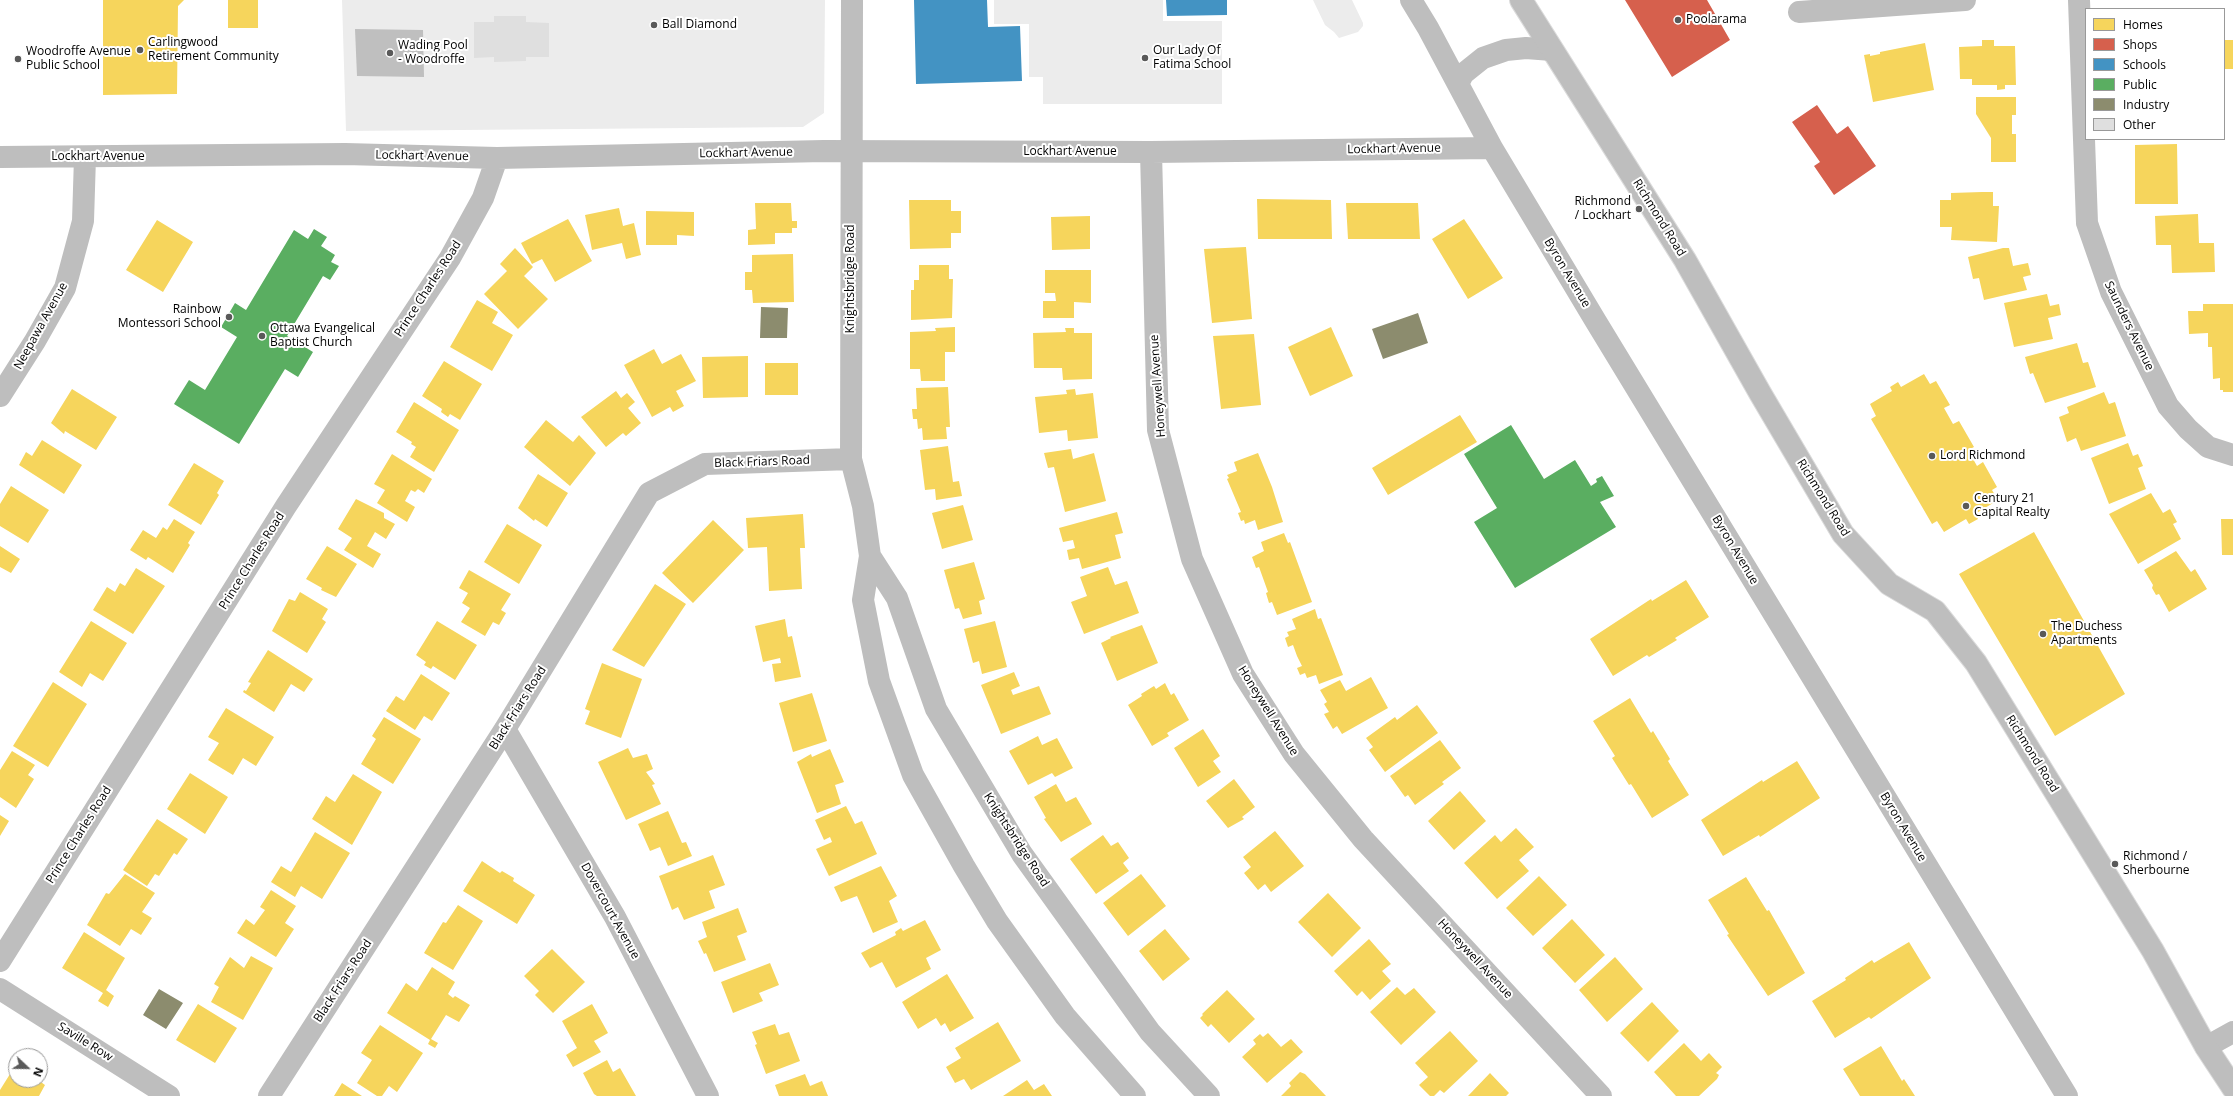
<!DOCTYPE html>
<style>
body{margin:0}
#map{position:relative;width:2233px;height:1096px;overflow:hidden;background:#fff;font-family:"Open Sans",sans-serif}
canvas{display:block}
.legend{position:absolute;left:2085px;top:8px;width:140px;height:132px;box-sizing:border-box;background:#fff;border:1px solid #999;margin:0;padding:5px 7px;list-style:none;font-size:12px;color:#000}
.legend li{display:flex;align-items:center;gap:8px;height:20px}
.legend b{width:20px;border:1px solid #999}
.north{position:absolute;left:8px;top:1048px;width:40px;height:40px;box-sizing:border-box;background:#fff;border:1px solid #999;border-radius:50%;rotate:112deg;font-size:11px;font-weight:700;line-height:16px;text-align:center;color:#000}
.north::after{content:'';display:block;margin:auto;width:14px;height:18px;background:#595959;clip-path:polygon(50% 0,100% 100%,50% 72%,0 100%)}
</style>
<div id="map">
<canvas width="2233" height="1096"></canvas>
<ul class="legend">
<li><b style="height:11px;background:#f6d55c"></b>Homes</li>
<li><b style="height:11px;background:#d6604d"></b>Shops</li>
<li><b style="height:11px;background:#4393c3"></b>Schools</li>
<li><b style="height:11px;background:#5aae61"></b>Public</li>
<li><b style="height:11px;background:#8c8c6e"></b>Industry</li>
<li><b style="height:11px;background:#dfdfdf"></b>Other</li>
</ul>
<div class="north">N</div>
</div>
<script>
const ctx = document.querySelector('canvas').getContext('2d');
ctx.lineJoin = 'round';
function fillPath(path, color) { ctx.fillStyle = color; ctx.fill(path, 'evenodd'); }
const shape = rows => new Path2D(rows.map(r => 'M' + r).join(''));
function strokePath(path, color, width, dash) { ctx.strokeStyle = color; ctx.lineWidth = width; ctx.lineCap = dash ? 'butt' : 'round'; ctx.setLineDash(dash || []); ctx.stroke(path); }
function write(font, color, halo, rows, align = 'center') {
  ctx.font = font + ' "Open Sans",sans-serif'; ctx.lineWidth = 4; ctx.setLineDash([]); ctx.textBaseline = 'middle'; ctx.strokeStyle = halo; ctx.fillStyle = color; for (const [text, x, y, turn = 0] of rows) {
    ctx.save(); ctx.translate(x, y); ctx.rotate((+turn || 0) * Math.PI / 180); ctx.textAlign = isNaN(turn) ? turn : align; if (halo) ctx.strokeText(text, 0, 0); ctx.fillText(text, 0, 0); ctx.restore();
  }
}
fillPath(shape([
 [342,0,825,0,824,113,803,127,346,131],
 [994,0,1163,0,1163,21,1222,21,1222,104,1043,104,1043,77,1029,77,1029,24,994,24],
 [1313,0,1352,0,1363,23,1363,26,1358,32,1339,38,1334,32,1325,25]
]), '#ececec');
fillPath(shape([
 [355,29,423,30,424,77,357,76]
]), '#bfbfbf');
fillPath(shape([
 [103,0,184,0,178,6,177,94,103,95],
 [228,0,258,0,258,28,228,28],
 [1982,40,1994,40,1994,46,2015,46,2016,85,2005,85,2005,89,1997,90,1997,85,1972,85,1972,79,1960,79,1959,47,1982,46],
 [2224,40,2233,40,2233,69,2224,69],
 [1925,43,1934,90,1873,102,1864,55,1870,54,1870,56,1880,54,1880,52],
 [1976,97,2016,97,2016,115,2012,115,2012,134,2016,134,2016,162,1991,162,1991,138,1976,114],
 [2177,144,2178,204,2135,204,2135,145],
 [1982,192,1993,192,1993,206,1999,206,1997,242,1951,240,1952,227,1940,227,1940,200,1951,200,1951,193],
 [1257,199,1331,200,1332,239,1258,239],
 [909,200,951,200,951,211,961,211,961,233,951,233,951,248,910,249],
 [755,203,791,203,792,221,797,221,797,228,792,228,792,233,775,233,775,244,748,245,748,230,756,229],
 [1346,203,1418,203,1420,239,1348,239],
 [619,208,623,226,634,223,641,255,626,259,622,243,592,250,585,215],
 [646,211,694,212,694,236,677,235,677,245,646,245],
 [2198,214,2199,243,2214,243,2215,272,2172,273,2171,245,2156,245,2155,216],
 [1090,216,1090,249,1052,250,1051,217],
 [568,219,592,261,555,282,542,259,532,264,521,243],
 [1464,219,1503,278,1468,299,1432,239],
 [157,220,193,242,163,292,126,270],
 [1246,247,1252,319,1212,323,1204,249],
 [515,248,533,267,524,276,548,299,518,329,484,294,507,271,500,264],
 [2003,248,2009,248,2013,266,2028,263,2031,275,2023,277,2027,290,1984,300,1979,278,1973,279,1968,257],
 [793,254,794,302,753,303,752,290,745,290,745,272,752,272,752,255],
 [919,265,949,265,949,279,953,279,952,318,911,320,911,290,914,290,914,280,919,280],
 [1045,270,1091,270,1091,303,1074,302,1074,318,1043,318,1043,301,1056,301,1055,293,1045,293],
 [2047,294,2050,306,2059,304,2061,315,2048,318,2053,339,2014,347,2004,303],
 [477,300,498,312,492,323,513,335,492,371,450,347],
 [2203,304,2233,304,2233,392,2223,392,2223,390,2220,390,2220,378,2213,379,2212,347,2208,347,2208,333,2189,334,2188,311,2203,311],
 [955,327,955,352,945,352,945,381,921,381,920,369,910,369,910,332,936,331,935,328],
 [1331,327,1353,376,1310,396,1288,347],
 [1065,328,1074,328,1074,333,1092,333,1092,379,1063,380,1062,368,1034,368,1033,333,1066,332],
 [1254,334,1261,405,1221,409,1213,336],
 [2077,343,2083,363,2088,362,2096,387,2045,403,2033,373,2030,374,2025,357],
 [654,349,662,364,681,354,696,381,676,391,684,406,673,412,670,407,652,417,624,365],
 [748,356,748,397,703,398,702,357],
 [444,361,482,384,460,420,450,414,448,417,441,412,442,409,422,396],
 [765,363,798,363,798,395,765,395],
 [1924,374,1930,384,1936,381,1950,405,1944,408,1953,424,1959,421,1974,447,1968,450,1977,466,1983,462,1997,487,1992,490,1998,500,1975,514,1978,519,1969,524,1966,519,1944,532,1937,521,1932,524,1871,419,1876,416,1870,404,1892,391,1890,387,1898,382,1901,387],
 [948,387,950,427,946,427,947,439,923,440,922,428,918,429,917,419,913,419,912,409,917,409,916,388],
 [72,389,117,417,96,450,65,431,64,434,51,423],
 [1075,389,1076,395,1093,393,1098,438,1068,441,1067,430,1039,433,1035,397,1067,394,1066,390],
 [616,391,621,398,627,393,635,402,628,408,641,423,626,436,623,433,606,447,581,417],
 [2104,392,2109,404,2115,402,2126,436,2081,451,2076,438,2067,442,2059,417,2069,413,2067,407],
 [414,402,459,430,434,472,410,457,416,447,411,444,412,442,396,432],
 [1460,415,1477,442,1388,495,1372,468],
 [546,420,573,442,579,435,596,453,570,486,524,447],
 [42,440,82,465,64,494,19,465,26,452,32,456],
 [2128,443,2133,456,2138,454,2143,466,2138,468,2146,489,2109,504,2091,458],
 [948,446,953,482,959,481,962,496,936,500,935,489,925,490,920,450],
 [1071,449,1073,459,1094,453,1106,501,1065,512,1054,467,1048,468,1044,453],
 [1258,453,1272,487,1283,522,1258,530,1255,520,1245,524,1244,520,1241,521,1238,513,1241,512,1227,479,1229,478,1227,475,1237,471,1234,462],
 [392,454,432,479,424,493,418,489,415,492,411,490,405,501,415,507,407,522,377,503,385,490,374,484],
 [194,463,224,481,217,493,219,495,201,525,168,505],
 [538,474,568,493,547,527,535,519,534,521,518,508],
 [11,486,49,510,28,543,0,526,0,504],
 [2151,493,2163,513,2170,509,2177,522,2173,524,2181,539,2138,564,2109,514],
 [356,499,384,513,384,518,395,524,386,539,375,532,367,546,381,554,373,568,344,550,352,538,338,529],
 [963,505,973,540,942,549,932,513],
 [1117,512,1123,533,1115,535,1121,558,1082,569,1079,558,1069,560,1067,550,1075,548,1073,540,1063,542,1059,528],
 [803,514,805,548,800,548,802,589,769,591,767,547,748,548,746,518],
 [174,519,195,532,188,543,190,545,173,573,148,557,146,560,130,550,143,530,156,538,163,527,167,530],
 [2221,519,2233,519,2233,555,2222,555],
 [713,520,744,550,693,603,662,573],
 [507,524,542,545,519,584,484,562],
 [2034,532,2125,694,2055,736,1959,574],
 [1284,533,1288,543,1290,542,1312,602,1277,615,1272,602,1269,603,1266,593,1268,592,1259,567,1256,568,1252,557,1264,551,1261,542],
 [0,546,20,559,11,573,0,567],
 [327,546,357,564,336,597,321,590,322,588,306,579],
 [2176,551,2191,572,2195,569,2207,589,2169,612,2159,594,2156,595,2152,588,2153,585,2144,570],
 [974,562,985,599,979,601,982,614,963,619,959,608,955,609,944,570],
 [1108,567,1115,585,1127,581,1139,613,1084,634,1071,602,1087,596,1080,577],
 [136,568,165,586,133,634,93,610,107,587,115,592,120,583,125,586],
 [469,570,511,594,501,610,506,613,499,625,493,622,485,636,461,622,470,608,462,603,468,593,459,588],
 [1686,580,1709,617,1675,638,1677,640,1649,657,1647,655,1613,676,1590,639,1651,599,1652,601],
 [655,584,686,604,644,667,612,650],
 [300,592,328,609,322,619,326,622,307,653,272,631,289,599,295,601],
 [1315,609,1318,619,1321,618,1343,675,1319,684,1316,675,1307,678,1305,673,1300,675,1297,668,1302,666,1297,656,1293,645,1288,647,1285,638,1289,636,1287,632,1296,629,1292,619],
 [785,619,788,637,792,636,801,677,775,682,772,664,781,663,780,658,763,662,755,626],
 [91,621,127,643,103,681,90,673,82,687,59,672],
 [437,621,477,645,455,680,433,666,431,669,424,665,426,662,416,655],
 [995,621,1007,667,982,674,979,661,973,663,964,629],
 [1142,625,1158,663,1117,681,1101,643,1111,638,1110,637],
 [268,650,313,679,304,692,291,684,274,712,243,692,244,690,246,691,251,683,248,682],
 [602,663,642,679,621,738,585,724,590,711,585,709],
 [1014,672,1020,686,1011,690,1013,695,1039,686,1051,714,1001,734,981,685],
 [421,674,450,693,432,721,424,716,415,730,386,711,396,696,404,701],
 [1371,677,1388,708,1342,734,1337,726,1333,729,1324,714,1329,712,1324,704,1327,702,1320,690,1340,680,1346,691],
 [53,682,87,704,48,767,13,746],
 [1165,683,1171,695,1174,693,1189,720,1167,733,1169,736,1152,746,1128,705,1142,696,1141,694,1154,686,1156,689],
 [812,693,827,741,793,752,779,703],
 [1630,698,1651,733,1653,731,1670,759,1668,761,1689,795,1652,818,1631,784,1629,785,1612,758,1615,756,1593,721],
 [1417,705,1438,733,1385,772,1369,750,1373,747,1366,738,1395,717,1397,720],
 [226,708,274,737,256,766,243,758,233,775,208,760,219,743,208,737],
 [384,717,421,739,393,784,361,764,376,739,372,736],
 [1203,729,1220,756,1213,761,1221,772,1198,787,1174,748],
 [1038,736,1042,745,1057,738,1073,768,1055,777,1052,773,1028,785,1009,751],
 [1440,740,1461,768,1442,782,1444,784,1415,805,1408,795,1405,797,1390,776],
 [628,748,633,758,647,754,653,769,646,772,655,784,652,785,661,804,626,820,598,762],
 [830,749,844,782,835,785,841,804,817,813,797,762,811,754,812,757],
 [12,751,35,765,28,775,34,779,16,808,0,797,0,770],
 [1797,761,1820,798,1760,837,1759,835,1723,856,1701,820,1762,780,1763,782],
 [190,773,228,797,205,834,167,809],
 [353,774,382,792,352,845,312,819,326,796,335,802],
 [1234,779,1255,807,1242,817,1244,819,1228,828,1206,801],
 [1056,784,1066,802,1076,797,1092,824,1061,842,1044,819,1046,818,1034,797],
 [1460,791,1486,821,1454,850,1428,821],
 [846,806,855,824,862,821,877,854,829,876,816,849,832,842,830,837,824,840,815,820],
 [668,811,682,843,686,842,692,856,668,866,660,847,650,851,638,824],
 [0,815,9,821,0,836],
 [157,819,188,839,177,855,174,853,159,876,155,874,147,886,123,870],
 [1516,828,1534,847,1519,860,1529,871,1497,899,1464,863,1495,835,1501,842],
 [1275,831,1304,866,1271,892,1265,884,1258,890,1244,873,1251,867,1243,857],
 [315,832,350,853,322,899,301,886,295,897,271,882,281,866,291,872],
 [1103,835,1111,846,1118,842,1129,858,1123,863,1129,871,1096,894,1070,859],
 [713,855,725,885,709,891,715,908,684,920,678,907,672,910,659,876],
 [482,861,500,873,502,871,514,878,513,881,535,895,517,924,463,891],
 [881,866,897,896,889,901,898,922,873,933,857,896,841,902,834,887],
 [125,874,155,893,142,912,152,918,141,935,131,929,120,946,87,925,106,893,109,894],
 [1141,874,1166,906,1128,936,1103,903],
 [1539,876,1567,905,1533,936,1506,908],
 [1746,877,1767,911,1769,910,1805,973,1768,996,1727,935,1729,934,1708,900],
 [271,890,296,906,285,923,294,929,276,957,237,933,246,919,254,925,265,910,260,907],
 [1328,893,1361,928,1332,957,1298,922],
 [458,905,483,921,453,970,424,953,443,922,446,923],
 [738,908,747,932,737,936,746,960,714,972,706,953,704,954,698,941,707,937,702,922],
 [1572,919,1605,955,1575,983,1542,948],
 [925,920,941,950,926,958,931,969,896,988,882,962,870,968,861,953,896,935,895,932,901,928,903,931],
 [1165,929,1190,959,1163,981,1139,951],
 [84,932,125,958,106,990,114,996,108,1007,98,1001,103,993,62,968],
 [1369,939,1391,964,1382,971,1391,981,1370,1000,1362,991,1357,996,1334,971],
 [1909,942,1931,978,1871,1019,1869,1017,1835,1038,1812,1001,1846,980,1845,978,1872,960,1874,963],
 [552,949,585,982,553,1013,535,995,539,991,524,976],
 [251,956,273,968,243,1020,211,1002,219,987,214,984,230,957,244,968],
 [1615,957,1643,989,1607,1022,1579,990],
 [770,963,779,985,759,993,763,1001,733,1013,721,982],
 [432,967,455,982,448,994,453,998,455,996,470,1005,459,1022,446,1015,431,1039,438,1043,435,1048,428,1044,430,1040,387,1013,406,983,417,991],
 [947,974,974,1018,950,1032,945,1023,941,1026,936,1018,918,1029,902,1002],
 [1397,987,1405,995,1414,988,1436,1012,1401,1045,1370,1012],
 [1227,990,1255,1019,1229,1043,1211,1024,1208,1027,1200,1018,1203,1015,1202,1014],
 [1652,1002,1679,1031,1648,1062,1620,1033],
 [198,1004,237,1028,215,1063,176,1040],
 [592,1004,608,1033,594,1041,601,1052,573,1067,566,1055,577,1048,562,1021],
 [998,1022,1021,1061,971,1090,964,1079,955,1083,946,1067,961,1058,955,1048],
 [775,1024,779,1035,789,1032,800,1061,766,1074,755,1045,757,1044,752,1032],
 [380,1025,423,1053,397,1092,389,1086,382,1096,377,1096,357,1083,372,1060,361,1053],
 [1450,1031,1478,1061,1444,1093,1440,1090,1434,1096,1430,1096,1419,1085,1428,1077,1415,1063],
 [1268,1033,1281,1047,1291,1039,1303,1052,1267,1083,1242,1057,1256,1044,1253,1040,1260,1034,1263,1037],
 [1684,1043,1701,1061,1709,1053,1722,1067,1716,1073,1719,1075,1717,1079,1699,1096,1676,1096,1654,1072],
 [1881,1046,1902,1081,1904,1079,1915,1096,1860,1096,1843,1069],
 [607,1060,613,1072,620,1068,636,1096,597,1096,594,1094,583,1073],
 [15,1066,16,1080,38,1080,45,1085,39,1096,0,1096,0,1090],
 [1300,1072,1305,1074,1326,1096,1281,1096,1291,1086,1289,1083],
 [1490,1073,1509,1093,1506,1096,1468,1096],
 [805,1074,810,1086,822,1081,828,1096,779,1096,775,1085],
 [1027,1080,1034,1090,1044,1084,1052,1096,1003,1096],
 [342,1083,362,1096,334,1096]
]), '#f6d55c');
fillPath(shape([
 [1625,0,1707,0,1730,40,1672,77],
 [1817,105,1837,134,1848,126,1876,166,1834,195,1814,166,1820,162,1792,122]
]), '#d6604d');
fillPath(shape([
 [914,0,987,0,988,27,1020,26,1022,81,916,84],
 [1166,0,1227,0,1227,15,1167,16]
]), '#4393c3');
fillPath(shape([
 [314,229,327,237,321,246,335,255,331,262,339,266,330,280,323,276,287,336,313,352,298,377,285,369,239,444,174,404,189,380,205,390,237,337,221,327,235,303,246,310,294,230,308,239],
 [1511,425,1544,479,1575,460,1591,486,1597,482,1596,479,1602,476,1614,496,1600,502,1616,527,1515,588,1474,522,1497,508,1464,454]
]), '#5aae61');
fillPath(shape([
 [761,307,788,308,787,338,760,338],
 [1418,313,1428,343,1383,359,1372,329],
 [159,989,183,1003,166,1029,143,1015]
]), '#8c8c6e');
fillPath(shape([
 [494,16,526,16,526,22,549,23,549,57,526,57,526,61,494,62,494,57,474,58,474,22,494,22]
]), '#dfdfdf');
const major = shape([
 [1521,0,1685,260,1760,393,1843,534,1889,584,1935,611,1976,663,2153,951,2206,1047,2233,1088]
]);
strokePath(major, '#dbdbdb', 24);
strokePath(shape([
 [852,0,851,459,863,506,870,556,863,600,879,681,913,775,964,866,997,921,1065,1016,1135,1096],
 [1411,0,1428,28,1492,148,1595,320,2067,1096],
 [2079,0,2087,223,2111,292,2168,406,2188,429,2208,447,2233,455],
 [1799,12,1965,0],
 [1458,84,1463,74,1483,58,1506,50,1526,48,1552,50],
 [1151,152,1158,430,1192,559,1243,674,1294,754,1363,839,1601,1096],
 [0,157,345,154,497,158,824,151,1151,152,1492,148],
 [0,396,35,341,65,288,83,221,85,157],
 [870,556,897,598,936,709,1022,854,1150,1032,1209,1096],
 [505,729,615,917,708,1096],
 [0,961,286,506,450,258,483,198,497,158],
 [0,989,169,1096],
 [2206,1047,2233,1032],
 [269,1096,505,729,649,493,705,464,851,459]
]), '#bebebe', 22);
strokePath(major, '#bebebe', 22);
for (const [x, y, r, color] of [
 [1678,20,4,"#595959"],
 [654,25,4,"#595959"],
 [140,50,4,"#595959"],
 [390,53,4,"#595959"],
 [1145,58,4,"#595959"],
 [18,59,4,"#595959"],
 [1639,209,4,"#595959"],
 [229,317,4,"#595959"],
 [262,336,4,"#595959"],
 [1932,456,4,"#595959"],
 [1966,506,4,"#595959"],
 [2043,634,4,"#595959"],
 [2115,864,4,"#595959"]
]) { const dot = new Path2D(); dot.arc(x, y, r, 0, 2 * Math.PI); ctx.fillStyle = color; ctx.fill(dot); strokePath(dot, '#fff', 1.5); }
write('12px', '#000', '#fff', [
 ["Poolarama",1686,20],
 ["Ball Diamond",662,25],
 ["Carlingwood",148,43],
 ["Retirement Community",148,57],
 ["Wading Pool",398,46],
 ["- Woodroffe",398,60],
 ["Our Lady Of",1153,51],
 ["Fatima School",1153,65],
 ["Woodroffe Avenue",26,52],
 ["Public School",26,66],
 ["Richmond",1631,202,"right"],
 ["/ Lockhart",1631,216,"right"],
 ["Rainbow",221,310,"right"],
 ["Montessori School",221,324,"right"],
 ["Ottawa Evangelical",270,329],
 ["Baptist Church",270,343],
 ["Lord Richmond",1940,456],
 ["Century 21",1974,499],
 ["Capital Realty",1974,513],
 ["The Duchess",2051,627],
 ["Apartments",2051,641],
 ["Richmond /",2123,857],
 ["Sherbourne",2123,871]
], 'left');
write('12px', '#000', '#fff', [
 ["Lockhart Avenue",1394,149,-1],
 ["Lockhart Avenue",1070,152],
 ["Lockhart Avenue",746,153,-1],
 ["Lockhart Avenue",422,156,1],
 ["Lockhart Avenue",98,157],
 ["Richmond Road",1659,218,58],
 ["Byron Avenue",1567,273,59],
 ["Knightsbridge Road",851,279,-90],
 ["Prince Charles Road",428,289,-57],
 ["Neepawa Avenue",41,326,-61],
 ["Saunders Avenue",2129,326,64],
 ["Honeywell Avenue",1158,386,-94],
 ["Black Friars Road",762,462,-2],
 ["Richmond Road",1823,498,58],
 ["Byron Avenue",1735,550,59],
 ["Prince Charles Road",252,561,-58],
 ["Black Friars Road",518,708,-58],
 ["Honeywell Avenue",1268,711,58],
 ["Richmond Road",2032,754,58],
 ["Byron Avenue",1903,827,59],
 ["Prince Charles Road",79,835,-58],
 ["Knightsbridge Road",1016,840,57],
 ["Dovercourt Avenue",610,911,61],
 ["Honeywell Avenue",1475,959,47],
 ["Black Friars Road",343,981,-57],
 ["Saville Row",85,1042,32]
]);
</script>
